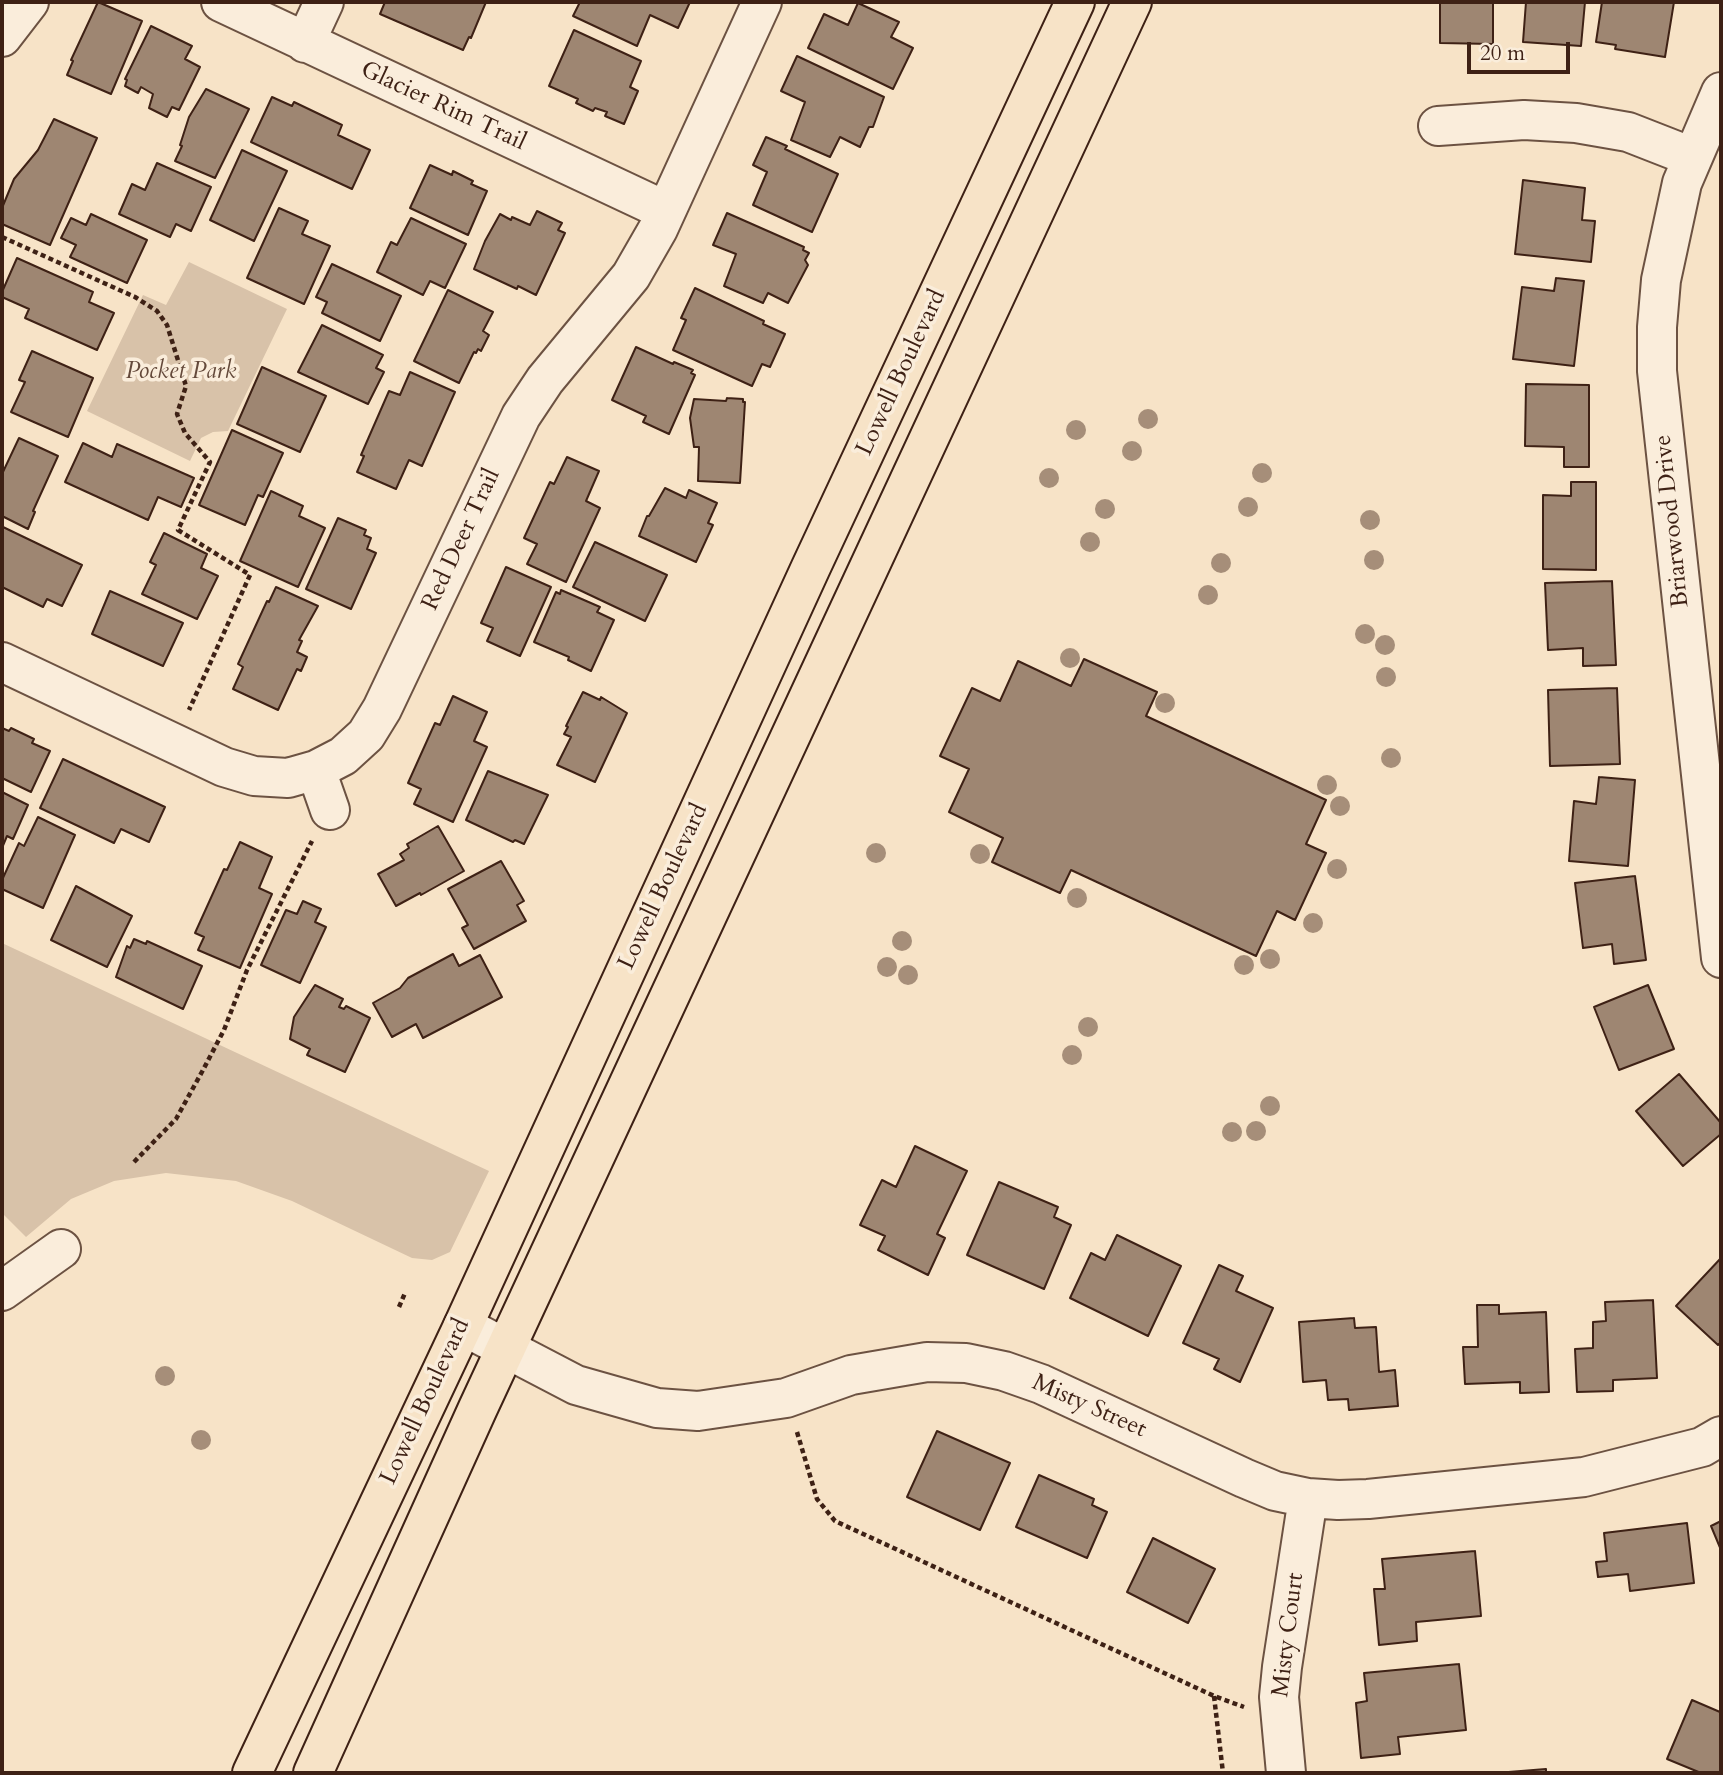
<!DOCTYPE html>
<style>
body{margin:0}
#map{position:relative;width:1723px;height:1775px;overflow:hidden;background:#f7e3c7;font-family:Cardo,serif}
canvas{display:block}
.frame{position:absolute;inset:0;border:4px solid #3e2115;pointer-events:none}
.scale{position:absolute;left:1467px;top:42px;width:103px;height:32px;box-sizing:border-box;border:4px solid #3e2115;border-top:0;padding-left:9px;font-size:21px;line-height:24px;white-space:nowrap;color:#3e2115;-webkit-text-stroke:5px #faeddb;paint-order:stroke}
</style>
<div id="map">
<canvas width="1723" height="1775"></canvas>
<div class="frame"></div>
<div class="scale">20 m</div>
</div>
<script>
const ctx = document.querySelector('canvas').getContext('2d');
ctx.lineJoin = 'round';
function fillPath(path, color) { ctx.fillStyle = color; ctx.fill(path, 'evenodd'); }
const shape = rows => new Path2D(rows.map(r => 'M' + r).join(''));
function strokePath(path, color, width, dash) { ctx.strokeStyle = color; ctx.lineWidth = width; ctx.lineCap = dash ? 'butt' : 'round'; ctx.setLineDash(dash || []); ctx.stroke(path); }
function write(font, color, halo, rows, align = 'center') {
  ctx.font = font + ' Cardo,serif'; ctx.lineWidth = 7; ctx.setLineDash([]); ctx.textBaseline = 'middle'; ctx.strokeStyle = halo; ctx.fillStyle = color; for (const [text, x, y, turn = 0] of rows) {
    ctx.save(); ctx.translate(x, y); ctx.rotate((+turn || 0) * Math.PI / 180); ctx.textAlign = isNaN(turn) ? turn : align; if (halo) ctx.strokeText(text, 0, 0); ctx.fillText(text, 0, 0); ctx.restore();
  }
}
fillPath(shape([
 [189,262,287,309,228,431,213,432,201,438,190,461,87,411,143,295,166,305],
 [2,943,489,1171,450,1252,432,1260,412,1258,292,1201,236,1181,166,1173,114,1181,71,1199,26,1237,2,1213]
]), '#d8c2a9');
const building = shape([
 [98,2,142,21,111,94,67,75,73,61,71,60,98,2],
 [385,2,486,2,471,38,469,37,463,50,380,14,385,2],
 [580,2,690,2,678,28,650,15,637,46,573,16,580,2],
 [1440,2,1493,2,1493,44,1440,43,1440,2],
 [1526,2,1585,2,1581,46,1523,42,1526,2],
 [1602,2,1674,2,1665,57,1615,49,1616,45,1596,42,1602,2],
 [858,3,899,22,891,37,913,48,893,89,808,48,824,14,848,25,858,3],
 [151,26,192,46,185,59,200,67,179,110,172,107,167,117,149,108,153,94,141,87,138,93,125,86,127,80,125,79,151,26],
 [574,30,641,61,630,87,638,91,624,124,605,116,607,112,595,108,593,111,576,103,578,99,549,86,574,30],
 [797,56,884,97,873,127,869,127,860,147,840,137,830,157,791,140,805,102,781,91,797,56],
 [206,89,249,109,215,178,175,161,182,146,180,145,189,117,206,89],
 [272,97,292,106,294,102,342,125,338,135,370,150,352,189,251,142,272,97],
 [54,119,97,138,50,245,2,224,2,208,14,179,38,150,54,119],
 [766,137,787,146,785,149,838,174,812,232,753,205,767,172,753,165,766,137],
 [242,150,287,171,254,241,210,220,242,150],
 [157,163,211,187,191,231,176,224,170,237,119,214,132,184,145,190,157,163],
 [430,165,452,175,453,171,473,181,471,184,487,191,468,235,410,208,430,165],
 [1523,180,1585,188,1582,220,1595,221,1591,262,1515,254,1523,180],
 [279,208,308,221,302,234,330,246,304,304,247,278,279,208],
 [537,211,562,223,558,230,565,233,536,295,518,286,517,289,474,269,485,241,500,214,511,220,512,217,530,225,537,211],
 [727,213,804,247,803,250,809,253,805,260,808,265,788,303,768,293,763,303,724,286,736,254,713,245,727,213],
 [91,214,147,240,127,283,70,257,76,245,61,238,71,218,86,225,91,214],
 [411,218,466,244,445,288,430,281,423,295,377,272,391,242,397,245,411,218],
 [17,258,93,292,89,302,114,313,97,350,25,318,29,309,2,297,2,292,17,258],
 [332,264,401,296,380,341,322,313,327,302,316,297,332,264],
 [1556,278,1584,281,1574,366,1513,359,1522,287,1554,291,1556,278],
 [695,288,764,321,763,324,785,334,770,367,762,364,752,386,673,350,686,320,681,318,695,288],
 [448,290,493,312,483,331,489,335,481,351,478,349,476,353,474,352,459,383,414,361,448,290],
 [322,325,383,355,376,368,384,372,368,404,298,372,322,325],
 [636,347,673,364,674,362,693,370,691,373,695,375,669,434,643,422,646,416,612,400,636,347],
 [32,351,93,378,68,437,11,412,25,382,19,380,32,351],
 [262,367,326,396,300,452,237,424,262,367],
 [410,372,455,392,422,466,409,460,396,489,357,472,364,456,361,455,389,391,400,395,410,372],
 [1526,384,1589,385,1589,467,1564,467,1564,447,1525,446,1526,384],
 [727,398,743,399,743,402,745,402,740,483,698,481,699,447,694,447,690,418,694,399,726,401,727,398],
 [232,430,283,453,263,497,258,495,245,525,199,505,232,430],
 [19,438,58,456,33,511,35,512,28,529,2,516,2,474,19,438],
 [83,443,112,457,117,444,194,478,181,507,158,497,148,520,65,482,83,443],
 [567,457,599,471,586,501,600,508,566,582,527,564,537,544,524,538,550,482,554,484,567,457],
 [1571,482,1596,482,1596,570,1543,569,1543,495,1571,496,1571,482],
 [665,488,686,498,689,490,717,503,708,523,713,525,696,562,639,536,647,516,649,516,665,488],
 [271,491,303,506,299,516,325,528,298,587,240,561,271,491],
 [338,518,366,530,364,535,371,538,367,549,376,553,351,609,306,589,338,518],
 [3,527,82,565,62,606,47,599,43,607,2,587,3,527],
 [164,533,207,554,201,568,218,576,197,619,142,594,156,565,150,562,164,533],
 [595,542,667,575,645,621,573,587,595,542],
 [506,567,551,587,520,656,487,641,493,628,481,623,506,567],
 [1612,581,1616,665,1583,666,1583,648,1548,650,1545,583,1612,581],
 [276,587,318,606,299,640,302,641,297,652,307,657,301,671,297,669,278,710,233,689,243,667,238,664,267,601,269,602,276,587],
 [561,590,600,607,597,612,614,620,591,671,568,660,569,657,534,642,556,592,560,594,561,590],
 [110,591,183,623,163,666,92,634,110,591],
 [1084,659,1157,692,1146,716,1326,800,1306,844,1326,853,1295,920,1277,911,1256,956,1071,870,1060,893,992,862,1003,838,949,812,969,769,940,756,972,688,1000,701,1018,661,1071,686,1084,659],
 [1617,688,1620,764,1550,766,1548,690,1617,688],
 [583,692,600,700,601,697,627,713,595,782,557,765,571,737,564,734,568,727,566,726,583,692],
 [453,696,487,712,474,741,487,747,453,822,414,804,421,789,408,783,435,723,440,725,453,696],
 [2,728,9,731,11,728,34,739,32,743,50,751,31,792,2,778,2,728],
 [63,759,165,807,149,842,121,829,114,843,40,808,63,759],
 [488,771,548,795,524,844,515,840,513,842,466,820,488,771],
 [1599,777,1635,780,1628,866,1569,861,1574,801,1596,804,1599,777],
 [2,792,28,805,13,839,7,836,2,848,2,792],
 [38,817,75,835,43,908,2,889,2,880,19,843,24,846,38,817],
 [438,826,464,871,421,895,420,893,396,906,378,874,404,860,400,854,409,848,407,844,438,826],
 [240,842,272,857,259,888,272,894,240,968,198,950,204,937,195,933,224,869,227,870,240,842],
 [501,861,524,901,517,905,526,921,474,949,462,928,468,925,448,889,501,861],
 [1635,876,1646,960,1614,964,1612,944,1583,948,1575,883,1635,876],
 [76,886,132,916,107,967,51,940,76,886],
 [303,901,321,909,315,922,326,927,300,983,261,965,286,910,297,914,303,901],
 [134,939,146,944,147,941,202,966,183,1009,116,977,127,946,130,948,134,939],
 [453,954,459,966,480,955,502,997,423,1038,416,1024,392,1037,373,1003,400,988,408,978,453,954],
 [315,985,343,999,339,1007,344,1009,346,1006,370,1018,345,1072,307,1055,310,1049,290,1039,294,1017,315,985],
 [1648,985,1674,1049,1619,1070,1594,1007,1648,985],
 [1679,1074,1721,1123,1721,1134,1683,1166,1636,1111,1679,1074],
 [915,1146,967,1171,937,1234,945,1238,928,1275,878,1250,885,1236,860,1225,882,1180,896,1187,915,1146],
 [999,1182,1058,1207,1054,1217,1071,1225,1044,1289,967,1255,999,1182],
 [1117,1235,1181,1266,1148,1336,1070,1298,1091,1253,1105,1260,1117,1235],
 [1721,1258,1721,1342,1718,1345,1676,1306,1721,1258],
 [1219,1265,1243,1276,1236,1291,1273,1308,1240,1382,1214,1369,1219,1359,1183,1343,1219,1265],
 [1653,1300,1657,1378,1613,1380,1613,1391,1577,1392,1575,1349,1593,1348,1593,1322,1606,1321,1605,1302,1653,1300],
 [1477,1305,1499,1305,1499,1314,1546,1312,1549,1392,1520,1393,1520,1382,1465,1384,1463,1347,1478,1347,1477,1305],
 [1354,1318,1355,1328,1376,1327,1379,1372,1395,1370,1398,1406,1349,1410,1348,1399,1328,1400,1326,1380,1303,1382,1299,1322,1354,1318],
 [937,1431,1010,1463,980,1530,907,1497,937,1431],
 [1039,1475,1094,1499,1092,1505,1107,1512,1087,1558,1016,1527,1039,1475],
 [1721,1521,1721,1550,1711,1526,1721,1521],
 [1687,1523,1694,1583,1630,1591,1628,1574,1598,1577,1596,1562,1607,1561,1604,1533,1687,1523],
 [1153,1538,1215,1569,1188,1623,1127,1592,1153,1538],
 [1475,1551,1481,1616,1416,1622,1417,1641,1379,1645,1374,1589,1385,1589,1382,1559,1475,1551],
 [1459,1664,1466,1730,1398,1737,1400,1754,1361,1758,1356,1703,1367,1701,1364,1673,1459,1664],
 [1692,1700,1720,1712,1721,1709,1721,1773,1701,1773,1667,1759,1692,1700],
 [1546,1769,1546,1773,1496,1773,1546,1769]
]);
fillPath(building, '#9e8672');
strokePath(building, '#3e2115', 2);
const minor = shape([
 [221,2,666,211],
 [2,37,29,2],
 [305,43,324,2],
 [1721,92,1682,183,1661,280,1657,327,1657,371,1721,958],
 [1438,126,1524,120,1576,123,1628,132,1692,157],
 [2,662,224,767,254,776,288,778,316,770,343,756,366,735,382,709,521,416,545,380,631,276,658,229,762,2],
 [316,770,330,810],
 [2,1291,61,1249],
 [463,1326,576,1385,657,1408,698,1411,786,1398,851,1375,927,1362,966,1363,1004,1371,1041,1384,1244,1478,1275,1491,1308,1498,1338,1500,1368,1499,1584,1477,1702,1447,1721,1436],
 [1286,1773,1279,1697,1282,1667,1308,1498]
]);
const major = shape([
 [252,1773,463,1326,811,567,1075,2],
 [313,1773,478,1408,1132,2]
]);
strokePath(minor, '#6c5242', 42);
strokePath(major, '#3e2115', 42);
strokePath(shape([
 [2,237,135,297,157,311,167,325,186,386,177,414,185,433,210,462,178,530,250,575,189,710],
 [134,1162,176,1119,203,1070,224,1030,247,970,312,841],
 [399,1307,405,1293],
 [797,1432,817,1499,835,1521,1214,1696,1244,1707],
 [1214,1696,1223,1773]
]), '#3e2115', 4.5, [5, 3.5]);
strokePath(minor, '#faeddb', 38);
strokePath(major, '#f7e3c7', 38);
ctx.fillStyle = '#a68e79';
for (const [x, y] of [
 [1148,419],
 [1076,430],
 [1132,451],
 [1262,473],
 [1049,478],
 [1248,507],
 [1105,509],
 [1370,520],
 [1090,542],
 [1374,560],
 [1221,563],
 [1208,595],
 [1365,634],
 [1385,645],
 [1070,658],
 [1386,677],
 [1165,703],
 [1391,758],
 [1327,785],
 [1340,806],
 [876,853],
 [980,854],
 [1337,869],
 [1077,898],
 [1313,923],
 [902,941],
 [1270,959],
 [1244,965],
 [887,967],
 [908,975],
 [1088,1027],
 [1072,1055],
 [1270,1106],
 [1256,1131],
 [1232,1132],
 [165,1376],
 [201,1440]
]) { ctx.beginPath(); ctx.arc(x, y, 10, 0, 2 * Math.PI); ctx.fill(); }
write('24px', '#3e2115', '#faeddb', [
 ["Glacier Rim Trail",443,107,25],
 ["Lowell Boulevard",902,373,-65],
 ["Briarwood Drive",1673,521,-96],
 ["Red Deer Trail",462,540,-65],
 ["Lowell Boulevard",664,887,-65],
 ["Lowell Boulevard",426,1402,-65],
 ["Misty Street",1089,1407,24],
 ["Misty Court",1289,1635,-83]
]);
write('italic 24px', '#64493a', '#faeddb', [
 ["Pocket Park",181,372]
]);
</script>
